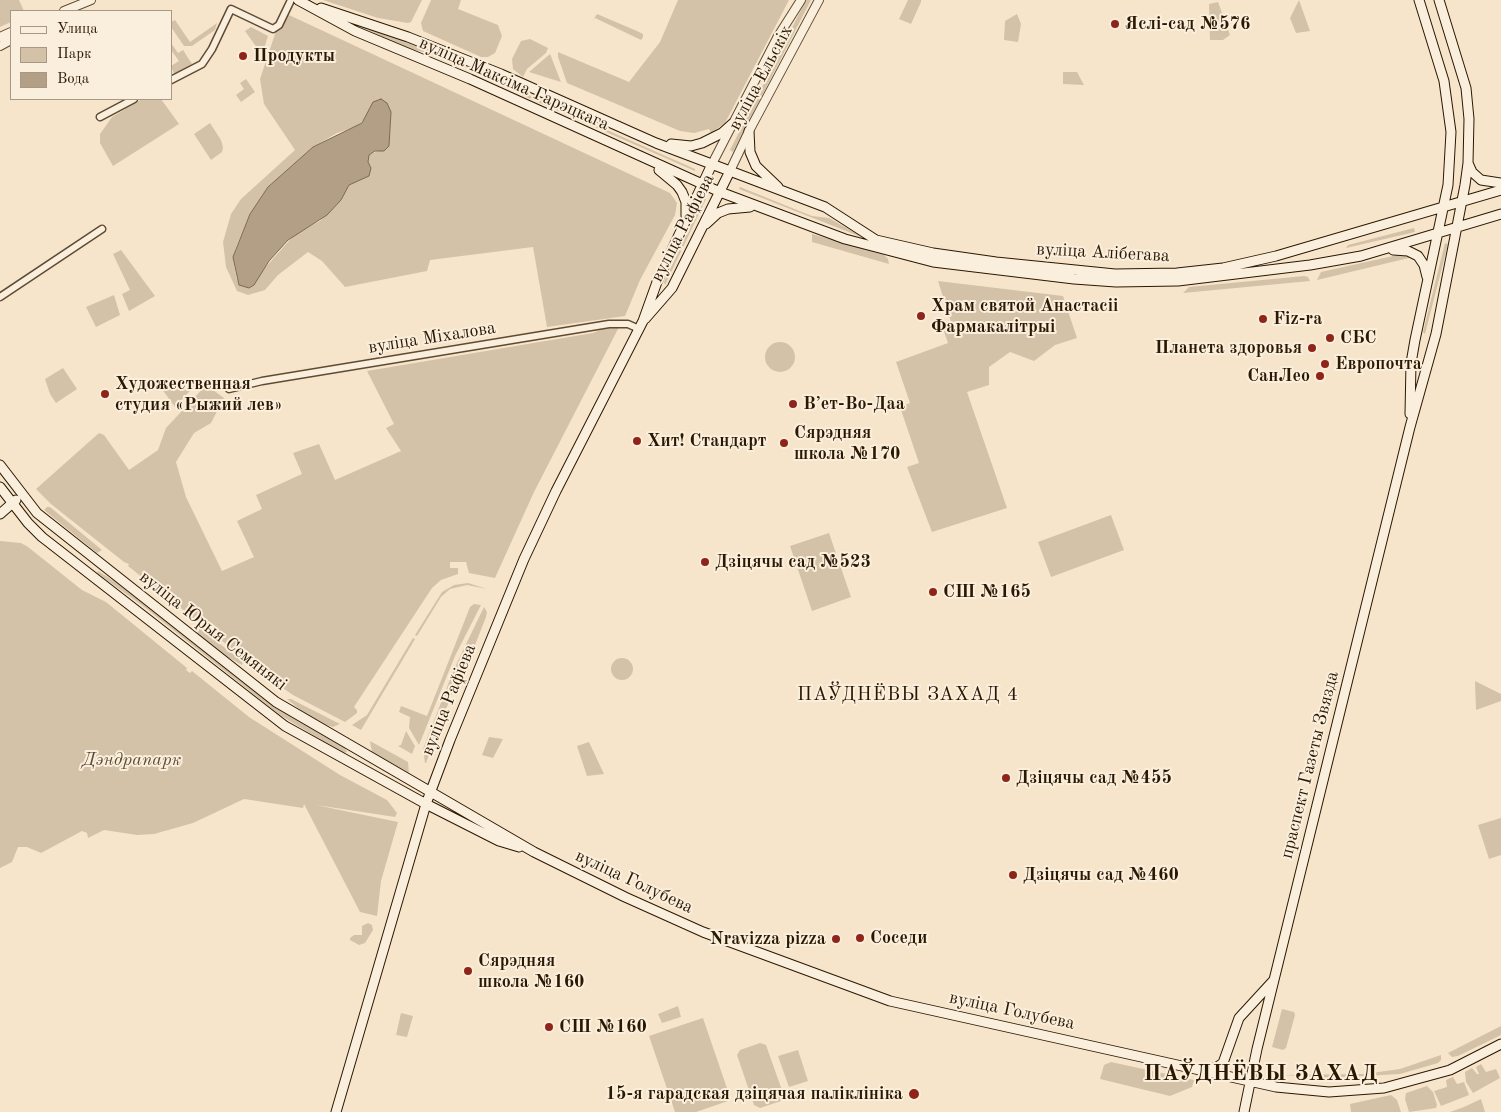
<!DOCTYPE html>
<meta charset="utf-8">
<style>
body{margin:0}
#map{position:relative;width:1501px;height:1112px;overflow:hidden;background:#f7e5cb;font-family:"Old Standard TT",serif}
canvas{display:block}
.legend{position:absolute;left:10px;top:10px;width:162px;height:90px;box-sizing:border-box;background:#faeedd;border:1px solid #a79885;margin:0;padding:6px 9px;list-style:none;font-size:15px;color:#2b1800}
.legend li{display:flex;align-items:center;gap:10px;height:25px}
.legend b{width:25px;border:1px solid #a79885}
</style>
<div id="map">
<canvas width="1501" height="1112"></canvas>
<ul class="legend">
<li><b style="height:6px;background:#faeedd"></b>Улица</li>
<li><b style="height:14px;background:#d4c2a8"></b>Парк</li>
<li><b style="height:14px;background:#b29f86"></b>Вода</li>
</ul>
</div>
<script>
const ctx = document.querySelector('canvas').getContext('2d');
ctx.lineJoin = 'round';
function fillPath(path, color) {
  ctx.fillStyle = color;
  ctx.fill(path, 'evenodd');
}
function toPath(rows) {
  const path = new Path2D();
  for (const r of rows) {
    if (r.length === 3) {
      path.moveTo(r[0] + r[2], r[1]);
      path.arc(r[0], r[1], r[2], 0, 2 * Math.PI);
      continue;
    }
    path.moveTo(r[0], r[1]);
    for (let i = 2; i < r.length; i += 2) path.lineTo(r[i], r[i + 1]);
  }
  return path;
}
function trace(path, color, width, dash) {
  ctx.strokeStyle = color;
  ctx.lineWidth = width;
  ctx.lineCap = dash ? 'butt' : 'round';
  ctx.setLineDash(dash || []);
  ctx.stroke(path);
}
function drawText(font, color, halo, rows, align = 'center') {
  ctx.font = font + ' "Old Standard TT",serif';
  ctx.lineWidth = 4;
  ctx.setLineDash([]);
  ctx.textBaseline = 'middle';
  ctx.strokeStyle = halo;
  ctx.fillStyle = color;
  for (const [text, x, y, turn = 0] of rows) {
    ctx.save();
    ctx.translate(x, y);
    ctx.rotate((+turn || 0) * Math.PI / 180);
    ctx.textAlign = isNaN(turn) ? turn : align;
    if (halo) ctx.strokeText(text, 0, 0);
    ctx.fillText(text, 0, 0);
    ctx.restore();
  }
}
fillPath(toPath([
 [0,0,19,0,24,11,11,11,11,22,0,27],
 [323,0,422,0,411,22,408,23,378,18],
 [431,0,461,0,458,9,498,25,502,36,495,53,488,57,481,57,423,31,421,23],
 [678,0,789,0,725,123,711,133,709,129,694,133,680,131,567,83,558,57,558,52,629,82,660,42],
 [806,0,811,0,733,152,730,150],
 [908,0,921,0,921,2,911,24,899,19],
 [1299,0,1310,31,1296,33,1290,18],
 [1218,2,1230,35,1223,40,1210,40,1209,4],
 [597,14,637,31,643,34,643,37,641,40,595,18,592,22],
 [1017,14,1021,24,1018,42,1004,40,1005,21],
 [289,15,670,193,677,203,675,215,640,280,625,316,547,327,533,247,430,260,427,271,345,287,322,261,308,252,278,275,265,290,248,295,237,291,226,267,223,242,231,214,241,199,295,150,264,104,260,79,276,31],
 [387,103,391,117,389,146,369,155,368,162,371,168,365,177,349,185,341,200,320,221,295,234,263,270,237,280,234,264,235,250,250,214,268,187,313,147,337,133,358,126,368,115],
 [175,20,190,42,217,23,215,30,192,46,184,46,171,27,171,22],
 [355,24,417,43,479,72,439,56,407,48],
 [251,27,268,36,262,55,245,31],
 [530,39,548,48,546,53,527,69,523,77,513,69,512,59,521,41],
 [171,43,178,53,183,50,192,64,174,74,171,66,179,61,171,50],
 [550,54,561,82,529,72],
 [1063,72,1077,72,1084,85,1063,84],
 [246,79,255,92,241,102,236,95,244,89,240,83],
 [523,93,695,169,695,171,522,95],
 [142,99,161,99,179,124,113,166,100,143,100,134,112,117],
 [210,123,221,140,223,147,222,152,211,160,194,134],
 [740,187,812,216,829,218,864,238,739,189],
 [704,198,706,199,665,285,664,282],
 [1414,228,1415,232,1346,248,1348,245],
 [812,234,884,255,888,259,889,264,812,242],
 [1445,243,1448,244,1425,334,1423,332],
 [121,250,155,296,129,311,122,294,130,290,113,254],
 [1402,254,1413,257,1317,280,1321,272],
 [1304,276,1308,277,1310,281,1183,293,1189,287],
 [938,281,1063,296,1077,338,1055,345,1034,361,1010,352,989,367,989,385,967,392,1007,508,932,532,907,467,919,463,900,407,910,403,896,362,948,343,942,326,951,322],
 [114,295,120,315,96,327,86,307],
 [607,327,619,327,534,492,495,578,469,573,466,562,450,562,450,568,458,568,458,574,441,580,432,588,354,707,357,710,357,713,345,722,293,695,271,680,128,566,129,564,124,562,51,504,36,489,99,433,104,435,129,470,158,450,166,428,206,385,224,398,211,423,194,433,176,462,186,497,222,571,254,557,237,521,262,509,256,495,302,474,293,453,319,444,335,480,401,451,386,428,394,424,367,371,593,333],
 [780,357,15],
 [63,368,77,389,56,403,50,394,45,379],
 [198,382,175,407,159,385],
 [47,507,50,507,102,550,97,553,44,510],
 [1111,515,1124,550,1051,577,1038,542],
 [829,533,851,597,812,611,790,546],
 [0,541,21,543,28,547,82,590,106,602,187,668,186,670,190,673,192,671,249,717,340,775,387,800,397,813,395,817,316,805,398,822,381,881,377,916,360,912,304,804,303,808,244,799,193,823,154,834,137,835,104,830,88,838,87,833,82,831,41,853,27,847,18,847,12,862,0,868],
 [98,571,117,583,270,704,345,748,347,752,344,753,326,743,280,715,143,606,97,573],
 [468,583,487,589,467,585,450,589,441,597,417,636,415,635,442,592,454,585],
 [474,604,481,605,455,656,419,745,409,728,410,717,399,712,401,706,427,716,470,607],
 [484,607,487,612,486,617,470,658,457,680,426,763,425,763,423,749,454,669],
 [196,625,243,662,242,665,224,655,198,634],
 [413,638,415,639,361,730,352,725,367,715],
 [622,669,11],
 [1475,681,1501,694,1501,701,1476,710],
 [287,699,291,699,340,724,333,727,326,725,303,712],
 [406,731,415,746,412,754,398,746,401,745],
 [489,737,503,739,493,758,482,755],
 [370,741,408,762,409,773,372,752],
 [589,742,604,774,587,776,577,746],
 [1501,818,1501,855,1489,859,1478,825],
 [368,923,372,925,373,930,365,943,359,945,350,940,350,938,354,935,362,935,362,926],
 [678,1006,681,1017,662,1023,658,1014],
 [1282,1009,1294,1012,1295,1015,1286,1048,1283,1050,1272,1047],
 [401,1013,413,1016,407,1037,396,1035],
 [703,1018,731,1100,696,1112,675,1112,649,1036],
 [1501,1026,1501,1035,1458,1056,1452,1057,1448,1053],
 [760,1043,766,1045,784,1096,781,1101,760,1108,754,1105,737,1055,740,1050],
 [798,1050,808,1081,789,1087,778,1056],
 [1441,1055,1441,1060,1438,1063,1400,1074,1329,1078,1283,1075,1364,1074,1400,1069],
 [1111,1062,1194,1080,1192,1087,1170,1096,1100,1079,1104,1065],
 [1481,1064,1486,1072,1496,1069,1500,1078,1473,1093,1466,1082,1465,1072,1472,1068,1477,1074,1479,1074,1476,1067],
 [1453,1077,1457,1084,1464,1082,1469,1095,1441,1106,1434,1091,1447,1087,1446,1080],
 [1427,1086,1433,1092,1437,1105,1436,1108,1409,1112,1405,1099,1406,1093],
 [1391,1095,1397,1100,1401,1112,1351,1112,1350,1104],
 [1481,1099,1485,1112,1450,1112,1464,1107]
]), '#d4c2a8');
const water = toPath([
 [381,99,387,103,391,112,389,146,384,151,375,151,369,155,368,162,371,168,369,176,349,185,341,200,327,215,288,240,269,261,254,285,249,288,239,285,233,257,250,214,268,187,313,147,362,123,373,102,381,99]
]);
fillPath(water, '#b29f86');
trace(water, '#7c6950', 1);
const minor = toPath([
 [171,80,202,64,212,49,231,9,273,29,279,25,291,0],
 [100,117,134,99],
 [0,297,102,229],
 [229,389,262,381,609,324,628,324,639,329]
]);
const tertiary = toPath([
 [64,11,91,0],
 [0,37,11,32],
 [0,46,11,40],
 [712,164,777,38,801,0],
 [730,171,749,131,819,0]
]);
const secondary = toPath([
 [298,0,355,31,470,79,720,192,845,239,933,262,1074,279,1116,282,1178,281,1310,265,1361,256,1501,214],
 [321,8,408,37,501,74,656,143,825,207,876,240,933,253,996,262,1115,274,1177,273,1223,268,1276,256,1501,190],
 [749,131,750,152,756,166,778,187],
 [671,144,691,146,702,143,722,133,732,124],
 [1468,163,1472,172,1481,180,1501,183],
 [659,170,677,185,682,192,686,202,686,216],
 [706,224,718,213,728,209,750,207],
 [1393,250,1408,251,1418,256,1424,265,1427,277],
 [645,319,672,288,730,171],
 [1410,414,1411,363,1415,340,1448,185,1451,132,1444,81,1419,0],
 [0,465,37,513,276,702,534,852,625,897,703,932,890,1001,1276,1087,1329,1092,1384,1088,1450,1070,1501,1044],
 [0,487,28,523,42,537,285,726,426,804,499,841,519,847],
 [0,514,16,500],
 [1207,1070,1217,1067,1223,1063,1239,1018,1273,981],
 [336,1112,426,804,450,740,524,559,556,491,643,321,657,282,712,164],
 [1244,1112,1257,1049,1410,427,1436,334,1465,185,1468,163,1469,119,1466,88,1439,0]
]);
trace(minor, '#5e4b33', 9);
trace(tertiary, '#5e4b33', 10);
trace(secondary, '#2b1800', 11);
trace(minor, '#faeedd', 6);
trace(tertiary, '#faeedd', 8);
trace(secondary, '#faeedd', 9);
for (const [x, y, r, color] of [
 [1115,24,5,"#8f2418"],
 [243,56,5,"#8f2418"],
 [921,316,5,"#8f2418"],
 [1263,319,5,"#8f2418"],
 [1330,338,5,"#8f2418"],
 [1312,348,5,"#8f2418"],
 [1325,364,5,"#8f2418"],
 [1320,376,5,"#8f2418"],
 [105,394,5,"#8f2418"],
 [793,404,5,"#8f2418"],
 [637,441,5,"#8f2418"],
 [784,443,5,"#8f2418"],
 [705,562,5,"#8f2418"],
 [933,592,5,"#8f2418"],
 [1006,778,5,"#8f2418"],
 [1013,875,5,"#8f2418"],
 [860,938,5,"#8f2418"],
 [836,939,5,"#8f2418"],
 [468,971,5,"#8f2418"],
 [549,1027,5,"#8f2418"],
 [914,1094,6,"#8f2418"]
]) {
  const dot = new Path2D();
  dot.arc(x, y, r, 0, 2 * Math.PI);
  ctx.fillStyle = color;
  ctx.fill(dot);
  trace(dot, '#faeedd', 2);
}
drawText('bold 18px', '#2b1800', '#faeedd', [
 ["Яслі-сад №576",1125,24],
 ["Продукты",253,56],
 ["Храм святой Анастасіі",931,306],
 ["Фармакалітрыі",931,327],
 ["Fiz-ra",1273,319],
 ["СБС",1340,338],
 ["Планета здоровья",1302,348,"right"],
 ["Европочта",1335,364],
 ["СанЛео",1310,376,"right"],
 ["Художественная",115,384],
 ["студия «Рыжий лев»",115,405],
 ["Вʼет-Во-Даа",803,404],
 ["Сярэдняя",794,433],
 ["школа №170",794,454],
 ["Хит! Стандарт",647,441],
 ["Дзіцячы сад №523",715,562],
 ["СШ №165",943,592],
 ["Дзіцячы сад №455",1016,778],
 ["Дзіцячы сад №460",1023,875],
 ["Соседи",870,938],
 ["Nravizza pizza",826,939,"right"],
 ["Сярэдняя",478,961],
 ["школа №160",478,982],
 ["СШ №160",559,1027],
 ["15-я гарадская дзіцячая паліклініка",903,1094,"right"]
], 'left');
drawText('18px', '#2b1800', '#faeedd', [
 ["вуліца Ельскіх",761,78,-62],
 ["вуліца Максіма Гарэцкага",514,84,24],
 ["вуліца Рафіева",683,228,-63],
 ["вуліца Алібегава",1103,253,3],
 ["вуліца Міхалова",432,338,-9],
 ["вуліца Юрыя Семянякі",213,631,38],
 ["вуліца Рафіева",449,700,-68],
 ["праспект Газеты Звязда",1310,765,-76],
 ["вуліца Голубева",634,882,25],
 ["вуліца Голубева",1012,1011,12]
]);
drawText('italic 18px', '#5e4b32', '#faeedd', [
 ["Дэндрапарк",132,760]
]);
ctx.letterSpacing = '1px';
drawText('19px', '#2b1800', '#faeedd', [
 ["ПАЎДНЁВЫ ЗАХАД 4",908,695]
]);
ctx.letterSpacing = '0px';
ctx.letterSpacing = '1px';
drawText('bold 22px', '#2b1800', '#faeedd', [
 ["ПАЎДНЁВЫ ЗАХАД",1261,1074]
]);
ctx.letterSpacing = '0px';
</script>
